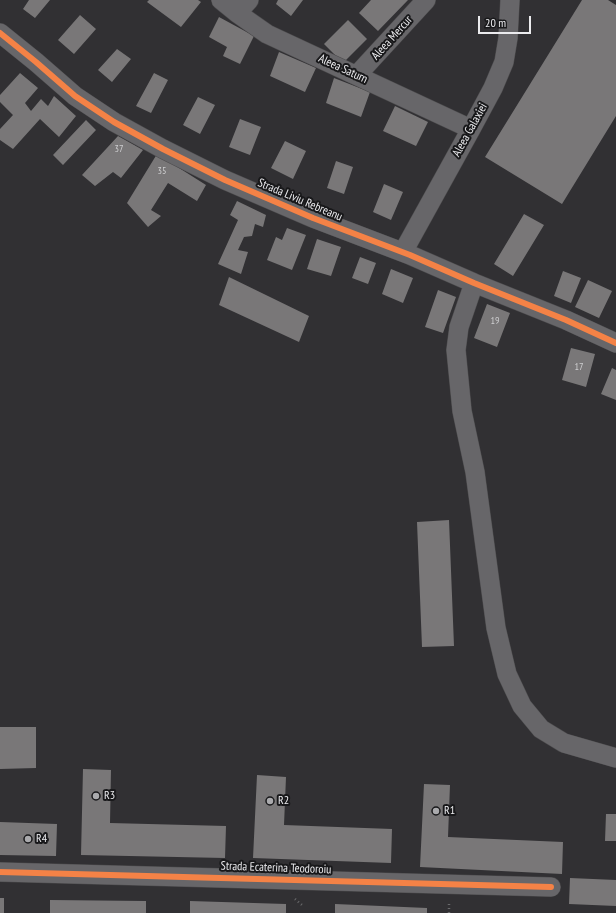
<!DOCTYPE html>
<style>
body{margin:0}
#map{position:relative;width:616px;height:913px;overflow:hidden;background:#313033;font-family:"PT Sans Narrow",sans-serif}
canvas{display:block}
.scale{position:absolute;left:478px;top:16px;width:53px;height:18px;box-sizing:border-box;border:2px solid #ebebee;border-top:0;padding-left:5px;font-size:12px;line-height:14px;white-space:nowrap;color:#ebebee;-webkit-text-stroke:3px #18181a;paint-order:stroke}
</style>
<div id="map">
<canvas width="616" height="913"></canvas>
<div class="scale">20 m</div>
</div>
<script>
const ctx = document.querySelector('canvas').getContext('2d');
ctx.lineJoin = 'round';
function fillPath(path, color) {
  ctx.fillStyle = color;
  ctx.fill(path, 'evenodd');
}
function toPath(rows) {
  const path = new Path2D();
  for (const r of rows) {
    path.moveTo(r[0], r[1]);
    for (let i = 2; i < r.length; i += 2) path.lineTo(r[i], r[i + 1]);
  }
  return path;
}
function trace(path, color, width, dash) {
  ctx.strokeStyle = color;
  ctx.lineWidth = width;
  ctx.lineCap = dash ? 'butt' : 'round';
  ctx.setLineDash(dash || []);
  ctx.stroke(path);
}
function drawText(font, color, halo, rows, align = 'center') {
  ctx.font = font + ' "PT Sans Narrow",sans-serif';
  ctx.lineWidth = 4;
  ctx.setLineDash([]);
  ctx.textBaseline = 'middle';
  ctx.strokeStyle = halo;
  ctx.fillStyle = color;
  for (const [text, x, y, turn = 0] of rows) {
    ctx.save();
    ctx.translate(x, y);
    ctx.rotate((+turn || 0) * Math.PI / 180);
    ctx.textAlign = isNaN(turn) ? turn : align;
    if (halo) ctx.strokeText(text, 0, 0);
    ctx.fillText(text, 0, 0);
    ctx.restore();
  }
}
fillPath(toPath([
 [29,0,50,0,35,18,23,9],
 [149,0,198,0,201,2,181,27,147,2],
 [278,0,303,0,291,16,276,4],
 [371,0,408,0,378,31,359,13],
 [582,0,608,0,616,5,616,116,562,204,485,157],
 [80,15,96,29,74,54,58,40],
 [219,17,254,36,240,64,223,56,227,47,209,37],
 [348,20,367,39,343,63,324,44],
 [117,49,131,59,112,82,98,70],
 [279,52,316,68,305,92,270,76],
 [20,73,38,88,25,103,31,111,41,99,48,106,54,96,76,116,59,137,40,119,13,149,0,140,0,129,13,115,0,102,0,95],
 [154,73,168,80,151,113,136,106],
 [334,78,370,92,361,117,326,103],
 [198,97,215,105,200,134,183,125],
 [395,106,428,122,416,146,383,131],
 [240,119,261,127,250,155,229,147],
 [86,120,96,130,63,165,53,155],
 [118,136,143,150,121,178,113,172,95,186,82,175],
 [285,141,306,151,293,179,271,168],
 [157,154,206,185,197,201,168,183,151,210,161,216,148,227,127,203],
 [336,161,353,167,344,194,327,188],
 [384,184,403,192,391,220,373,212],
 [237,201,266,215,263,227,255,224,252,236,244,237,238,250,248,252,241,274,218,264,238,220,230,215],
 [524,214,544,225,513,276,494,264],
 [287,228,306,235,292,270,267,260,276,237,282,240],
 [317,239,341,247,331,276,307,269],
 [360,257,376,263,368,284,352,278],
 [391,269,413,278,403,303,382,294],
 [563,271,581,278,571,303,554,296],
 [229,277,309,316,299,342,219,305],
 [588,280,612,291,599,318,575,307],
 [438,290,456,297,443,333,425,327],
 [487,304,510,313,497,347,474,338],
 [571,348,595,354,586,387,562,380],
 [612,368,616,370,616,400,601,394],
 [449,520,454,646,422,647,417,522],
 [0,727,36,727,36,768,0,769],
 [83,769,111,770,110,823,226,826,225,858,81,855],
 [257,775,286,777,284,825,392,829,391,863,253,858],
 [424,784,450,785,448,837,563,842,562,874,420,867],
 [606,814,616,814,616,841,605,841],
 [0,822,57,824,56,856,0,855],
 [570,878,616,880,616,906,569,904],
 [0,898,4,898,4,913,0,913],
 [50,900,146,901,146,913,50,913],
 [190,901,286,904,286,913,190,913],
 [335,904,427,908,427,913,335,913]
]), '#797778');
const street = toPath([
 [221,0,237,13,267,34,471,129],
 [237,13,249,0],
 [0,33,36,62,75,96,114,122,163,149,225,180,313,218,410,255,474,283,566,320,616,343],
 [357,75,426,0],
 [403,252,471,129,493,88,504,62,508,38,510,0],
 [474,283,459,327,456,350,462,411,475,472,496,628,507,674,522,706,541,729,564,743,616,758],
 [0,872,551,887]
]);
trace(street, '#4c4b4d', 20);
trace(toPath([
 [295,899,302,905],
 [449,913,449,903]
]), '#6a6a6c', 2.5, [1, 3]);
trace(street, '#676669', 19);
trace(toPath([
 [0,33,36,62,75,96,114,122,163,149,225,180,313,218,410,255,474,283,566,320,616,343],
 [0,872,551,887]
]), '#f48246', 6);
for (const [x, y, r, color] of [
 [96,796,4,"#aaaaad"],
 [270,801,4,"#aaaaad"],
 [436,811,4,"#aaaaad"],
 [28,839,4,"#aaaaad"]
]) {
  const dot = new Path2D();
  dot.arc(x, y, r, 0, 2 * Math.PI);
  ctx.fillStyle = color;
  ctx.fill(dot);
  trace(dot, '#18181a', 1.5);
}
drawText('10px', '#ceced0', null, [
 ["37",119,149],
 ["35",162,171],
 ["19",495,321],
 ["17",579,367]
]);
drawText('12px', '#ebebee', '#18181a', [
 ["Aleea Mercur",392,38,-48],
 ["Aleea Saturn",343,69,25],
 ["Aleea Galaxiei",470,130,-61],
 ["Strada Liviu Rebreanu",300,200,23],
 ["Strada Ecaterina Teodoroiu",276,868,2]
]);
drawText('12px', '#ebebee', '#18181a', [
 ["R3",104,796],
 ["R2",278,801],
 ["R1",444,811],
 ["R4",36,839]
], 'left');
</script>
